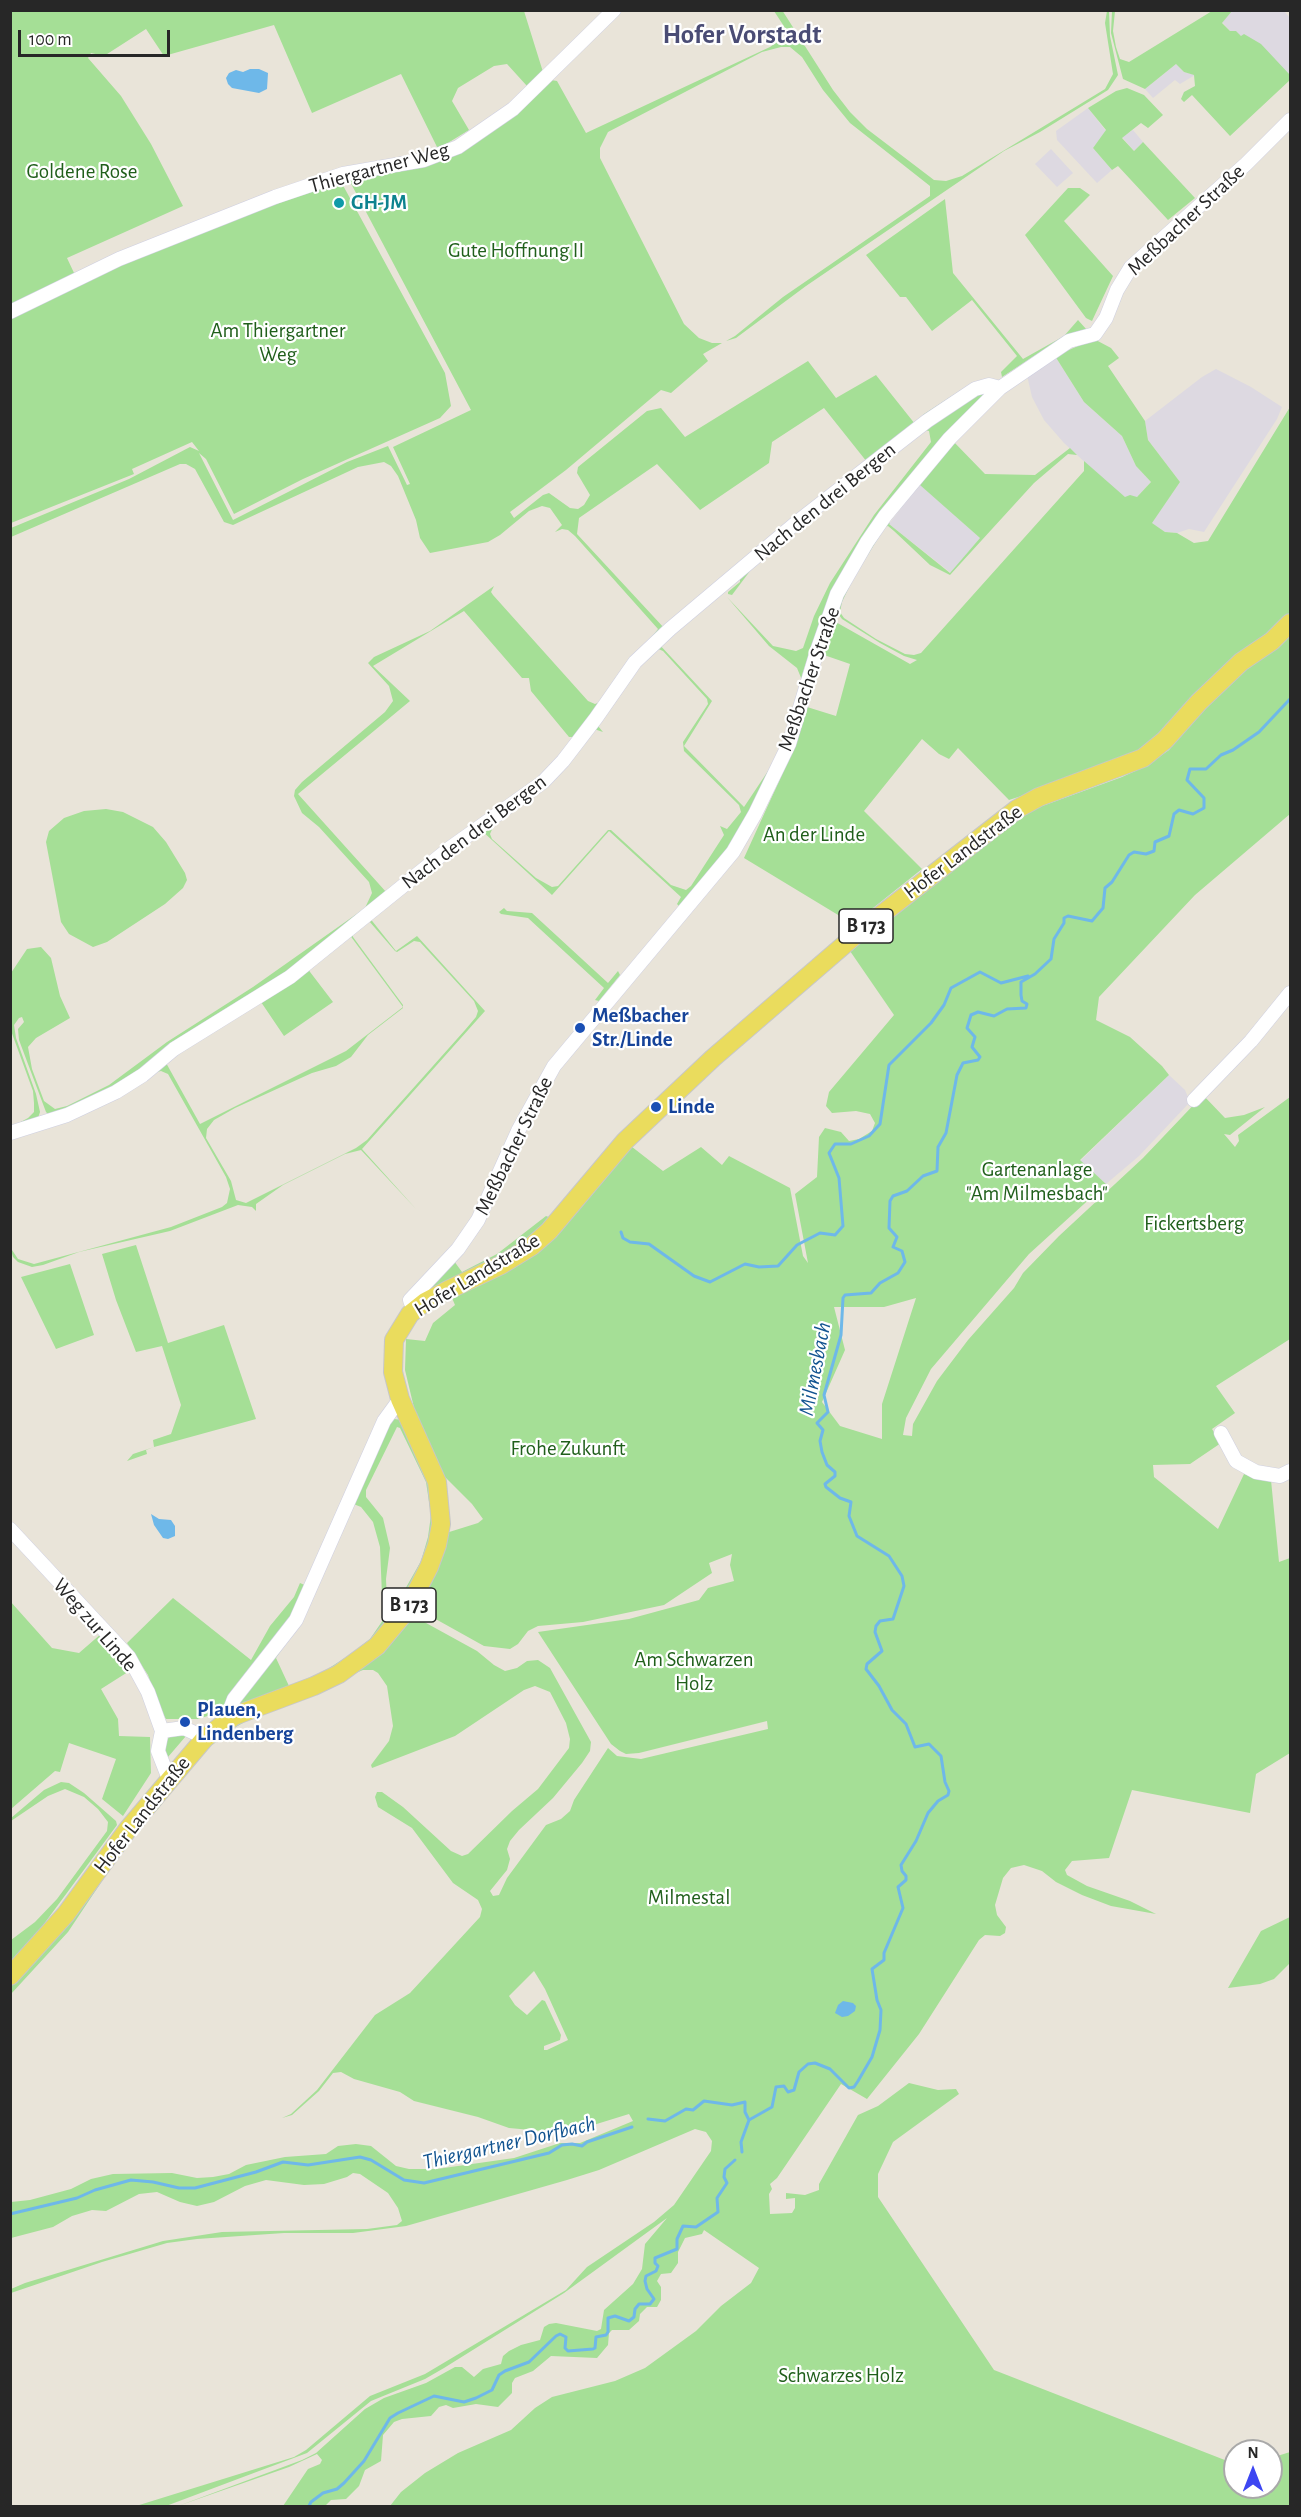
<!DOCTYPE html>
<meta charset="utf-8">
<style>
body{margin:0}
#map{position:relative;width:1301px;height:2517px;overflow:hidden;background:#e9e4d9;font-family:"Alegreya Sans",sans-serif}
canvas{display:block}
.frame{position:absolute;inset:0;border:12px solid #272727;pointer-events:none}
.north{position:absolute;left:1223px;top:2439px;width:60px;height:60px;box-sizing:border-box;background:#fff;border:2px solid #a9a9a9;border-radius:50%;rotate:0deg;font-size:16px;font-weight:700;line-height:24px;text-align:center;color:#272727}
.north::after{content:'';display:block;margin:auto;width:21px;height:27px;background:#3d46f2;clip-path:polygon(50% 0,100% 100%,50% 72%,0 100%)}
.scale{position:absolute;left:18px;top:30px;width:152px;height:27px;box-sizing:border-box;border:3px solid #272727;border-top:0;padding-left:8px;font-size:18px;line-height:21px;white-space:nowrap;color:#272727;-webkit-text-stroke:4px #fff;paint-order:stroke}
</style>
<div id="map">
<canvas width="1301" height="2517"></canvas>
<div class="frame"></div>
<div class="north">N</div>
<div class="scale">100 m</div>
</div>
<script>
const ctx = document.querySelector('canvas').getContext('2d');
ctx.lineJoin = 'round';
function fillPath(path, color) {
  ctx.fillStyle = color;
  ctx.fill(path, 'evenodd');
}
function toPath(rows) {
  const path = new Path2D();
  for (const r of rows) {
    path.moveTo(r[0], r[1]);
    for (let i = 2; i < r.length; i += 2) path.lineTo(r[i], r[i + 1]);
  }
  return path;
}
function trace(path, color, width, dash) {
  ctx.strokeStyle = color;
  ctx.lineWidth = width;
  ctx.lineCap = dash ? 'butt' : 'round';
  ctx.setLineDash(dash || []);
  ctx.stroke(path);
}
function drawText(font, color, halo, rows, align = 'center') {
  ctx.font = font + ' "Alegreya Sans",sans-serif';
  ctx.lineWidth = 4.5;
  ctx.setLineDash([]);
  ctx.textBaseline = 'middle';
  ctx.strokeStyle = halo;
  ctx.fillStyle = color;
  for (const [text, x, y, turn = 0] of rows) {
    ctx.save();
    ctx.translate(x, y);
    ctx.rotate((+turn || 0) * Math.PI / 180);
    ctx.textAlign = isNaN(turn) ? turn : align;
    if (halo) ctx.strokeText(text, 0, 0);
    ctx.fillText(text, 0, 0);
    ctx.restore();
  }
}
fillPath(toPath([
 [1232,11,1284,11,1290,18,1290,75,1241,36,1230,31,1222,22],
 [1176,64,1184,72,1195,75,1180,84,1175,80,1153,98,1145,89],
 [1088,108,1106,131,1093,148,1112,170,1097,183,1057,140,1056,131],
 [1133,130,1143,142,1134,151,1122,137],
 [1051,149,1073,173,1057,187,1035,164],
 [1055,356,1084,402,1122,436,1136,466,1151,482,1137,497,1125,497,1115,490,1064,443,1044,420,1032,397,1026,371],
 [1216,369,1251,387,1282,407,1277,419,1204,532,1189,529,1177,533,1165,532,1151,523,1180,482,1148,440,1145,421,1202,377],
 [920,484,980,538,951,573,889,524],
 [1169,1075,1185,1090,1190,1102,1139,1156,1106,1184,1080,1161]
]), '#ddd9e1');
fillPath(toPath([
 [782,10,833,90,850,112,867,129,934,180,946,181,962,176,1105,89,1113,74,1105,23,1107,11,1109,11,1110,36,1118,75,1108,90,1040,132,1004,151,806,286,736,338,726,341,735,336,783,297,930,196,930,186,850,123,823,90,802,57,790,47,781,47,762,52,608,132,600,148,600,158,684,324,699,338,712,343,722,343,703,354,708,361,671,393,661,390,566,470,510,512,514,518,543,495,549,493,570,508,578,509,584,505,590,495,577,473,578,467,647,411,661,408,685,437,808,361,836,398,876,375,915,424,924,414,964,388,965,390,867,462,824,408,772,442,769,463,700,510,657,464,579,518,577,534,665,629,575,737,569,737,531,691,529,678,522,678,464,611,373,666,410,701,298,794,387,893,268,989,251,993,169,1044,140,1074,50,1116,46,1112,19,1040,18,1029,24,1022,22,1017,19,1018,14,1025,16,1038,36,1094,40,1112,38,1118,15,1125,28,1118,34,1112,34,1103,33,1091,10,1028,11,973,27,949,41,947,51,958,60,996,70,1018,36,1038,28,1047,32,1069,44,1101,55,1109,67,1106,109,1085,167,1042,253,987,365,908,372,893,369,882,319,827,302,813,294,796,295,790,302,782,385,712,393,701,389,686,368,663,374,657,430,631,494,586,491,592,493,595,588,701,595,704,600,702,658,629,575,536,568,530,562,529,555,532,562,525,550,508,542,506,529,511,500,535,488,542,430,553,420,538,416,520,398,476,391,466,384,462,358,467,233,525,224,522,195,469,186,464,180,464,11,537,11,528,129,479,190,447,199,451,192,442,132,469,134,474,11,523,11,317,107,270,339,178,445,373,451,406,440,418,303,479,234,514,206,459,199,453,233,520,347,462,388,446,407,485,410,484,393,447,471,410,347,176,423,164,551,80,557,81,586,133,770,47,789,34,774,11],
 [11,11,524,11,543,72,527,86,507,64,494,66,458,88,452,101,469,130,438,149,401,74,312,113,274,25,164,56,146,29,104,56,91,53,88,58,121,96,151,144,183,206,67,258,75,275,11,307],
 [1112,11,1115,11,1113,31,1116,47,1120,59,1129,62,1212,11,1232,11,1222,23,1230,31,1236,31,1241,36,1244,34,1261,44,1290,75,1290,80,1230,136,1192,95,1184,102,1181,99,1184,92,1195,86,1194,75,1184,72,1176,64,1145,89,1123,79,1111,33],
 [1127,88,1144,95,1163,115,1148,128,1141,123,1122,138,1134,151,1143,142,1195,198,1168,220,1118,166,1112,170,1093,148,1106,130,1088,108,1116,91],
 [1068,188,1080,188,1090,195,1064,221,1113,276,1092,321,1086,318,1025,235],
 [945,199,953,273,1023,359,1064,336,1078,320,1087,330,1037,354,1002,377,1001,372,1017,356,972,300,932,331,906,297,900,297,866,255],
 [1094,339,1111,348,1119,358,1108,366,1145,421,1148,440,1180,482,1152,523,1165,532,1177,533,1194,543,1208,541,1290,407,1290,615,1142,749,1110,767,1009,800,958,748,949,759,939,754,922,739,864,811,922,869,853,924,744,858,795,746,807,707,836,716,850,664,824,655,834,621,910,664,917,660,904,656,880,643,842,619,836,611,848,584,887,523,890,523,889,524,950,573,980,538,920,485,912,494,912,491,952,440,985,474,1035,475,1070,448,1077,455,1068,454,1034,483,950,575,930,565,894,531,888,526,885,527,853,579,842,602,840,612,844,618,876,639,905,654,914,655,921,653,1084,471,1084,461,1125,497,1130,495,1137,497,1151,482,1136,466,1122,436,1084,402,1055,356],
 [980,391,986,393,885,512,806,663,802,675,804,685,797,668,769,646,727,597,773,646,796,651,803,648,814,616,830,583,874,515,931,442,929,431,924,430,801,527,787,541,753,567,732,595,728,594,728,592,740,582,740,577,901,444],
 [701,606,678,626,679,629,658,643,712,701,684,746,744,807,768,771,768,774,737,838,722,863,707,872,703,883,680,907,677,904,681,897,609,831,552,895,481,830,546,784,575,752,601,715,598,726,603,732,594,729,554,779,538,793,501,819,494,825,490,834,492,839,536,878,552,887,558,886,608,830,611,830,671,885,686,890,691,886,724,835,720,826,727,829,741,812,739,805,684,751,683,742,708,704,707,699,663,651,656,648,648,654,605,709,643,657,656,644],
 [1290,631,1290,814,1195,895,1099,997,1096,1020,1130,1037,1162,1066,1169,1075,1080,1160,1106,1184,1029,1254,931,1369,906,1418,903,1435,912,1436,913,1424,937,1381,968,1340,1014,1288,1023,1273,1059,1236,1143,1158,1203,1095,1225,1118,1244,1115,1265,1107,1230,1135,1224,1134,1235,1147,1239,1141,1238,1135,1290,1097,1290,1339,1216,1386,1235,1413,1212,1429,1221,1443,1190,1464,1153,1465,1154,1477,1218,1529,1244,1474,1258,1479,1271,1480,1279,1562,1290,1558,1290,1753,1256,1774,1250,1813,1132,1790,1109,1858,1072,1861,1065,1870,1067,1875,1087,1886,1130,1901,1156,1914,1111,1906,1082,1895,1056,1882,1042,1871,1024,1865,1011,1868,1003,1878,995,1905,997,1915,1006,1927,1005,1933,1000,1936,985,1935,979,1940,919,2034,867,2099,841,2084,777,2178,770,2184,772,2189,769,2194,770,2214,792,2213,795,2208,795,2198,786,2199,786,2193,805,2195,819,2190,819,2184,858,2115,878,2106,909,2083,938,2090,956,2089,959,2094,893,2142,878,2174,878,2197,994,2370,1235,2464,1235,2487,1271,2487,1271,2458,1290,2452,1290,2506,390,2506,401,2492,425,2473,458,2453,511,2430,535,2408,552,2397,615,2381,645,2368,696,2331,721,2306,751,2283,759,2268,704,2230,702,2234,685,2238,678,2252,678,2263,671,2273,661,2274,657,2281,661,2287,661,2300,657,2307,647,2307,640,2314,639,2321,629,2330,612,2330,609,2333,608,2345,597,2358,551,2356,533,2371,515,2378,512,2383,512,2393,498,2407,476,2404,453,2408,446,2405,439,2407,431,2416,402,2419,394,2422,383,2435,381,2461,365,2470,359,2486,346,2499,331,2500,325,2506,283,2506,308,2469,320,2464,322,2460,317,2454,289,2467,178,2506,302,2460,316,2453,365,2409,384,2398,426,2383,455,2367,462,2367,474,2377,483,2369,501,2364,503,2356,509,2351,521,2345,540,2340,544,2327,549,2324,556,2323,597,2331,601,2329,604,2310,633,2284,642,2269,645,2244,667,2218,564,2293,444,2368,425,2379,371,2401,307,2453,166,2506,136,2506,294,2457,306,2450,370,2396,425,2374,566,2290,587,2267,654,2222,674,2205,711,2151,712,2141,706,2132,695,2129,599,2170,567,2180,406,2226,353,2233,284,2233,197,2239,167,2243,102,2262,11,2293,11,2289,25,2283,163,2241,222,2232,367,2229,397,2225,402,2221,398,2208,388,2193,360,2174,353,2173,347,2177,324,2184,304,2185,266,2180,245,2186,214,2202,197,2206,180,2202,157,2192,139,2194,106,2211,92,2210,72,2216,53,2227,11,2238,11,2202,30,2200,71,2189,91,2179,113,2174,172,2173,197,2178,213,2177,229,2174,246,2165,285,2157,326,2154,338,2146,356,2144,371,2146,396,2166,409,2169,437,2169,514,2158,560,2143,580,2143,633,2121,629,2114,574,2131,542,2131,509,2128,478,2117,414,2101,400,2092,354,2079,341,2072,333,2073,319,2091,292,2115,282,2118,291,2114,317,2090,375,2015,410,1993,480,1917,482,1909,478,1900,453,1883,412,1828,378,1807,375,1797,377,1792,382,1792,403,1807,451,1851,462,1856,468,1854,512,1811,538,1789,569,1748,570,1739,566,1723,550,1692,535,1686,524,1690,455,1736,372,1768,371,1765,389,1741,393,1726,387,1686,378,1673,373,1670,363,1670,348,1676,328,1688,257,1715,234,1728,200,1754,182,1775,158,1809,145,1821,122,1851,68,1932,11,1994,11,1983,74,1911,131,1832,208,1741,238,1720,303,1696,350,1672,371,1656,408,1619,417,1618,477,1651,494,1665,505,1671,517,1668,527,1661,538,1660,550,1668,591,1742,590,1751,582,1763,553,1798,519,1830,510,1841,507,1849,510,1859,507,1870,490,1891,493,1896,499,1895,507,1878,546,1825,561,1819,570,1811,574,1800,608,1748,617,1756,641,1759,768,1729,767,1721,639,1753,626,1754,620,1751,611,1744,538,1632,629,1619,699,1600,708,1588,734,1581,730,1565,732,1554,709,1563,712,1573,664,1605,583,1622,538,1626,528,1631,518,1644,510,1649,484,1646,423,1612,418,1599,446,1533,478,1523,483,1519,472,1504,441,1473,416,1416,405,1370,406,1339,425,1341,433,1323,455,1305,452,1298,526,1255,560,1230,608,1175,627,1143,663,1171,701,1147,722,1165,729,1156,790,1188,803,1256,808,1263,795,1194,817,1177,819,1137,825,1128,841,1132,849,1141,859,1139,872,1131,875,1123,870,1114,856,1111,832,1113,826,1106,829,1092,894,1015,850,951,851,946,1000,826,1034,809,1122,777,1146,766,1169,750,1203,706,1244,668],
 [916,1298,882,1404,882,1439,840,1426,822,1402,845,1350,834,1307,884,1307],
 [534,1971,545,1989,568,2040,547,2050,544,2050,544,2046,560,2040,561,2035,545,2001,542,2000,527,2015,515,2005,509,1996],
 [106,809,123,812,153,827,166,842,185,873,187,880,183,888,165,904,107,942,93,947,69,934,61,922,46,842,49,831,64,818,84,811],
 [504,908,507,911,532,913,608,983,618,971,620,975,599,1001,595,1000,604,988,528,918,501,914,499,912],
 [369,917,396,951,417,936,485,1011,362,1149,416,1209,361,1150,345,1154,283,1185,256,1204,256,1211,252,1207,238,1205,170,1231,79,1252,43,1265,32,1267,18,1262,13,1257,10,1247,18,1259,34,1264,171,1227,222,1207,227,1203,230,1189,226,1177,168,1074,161,1071,153,1073,113,1099,89,1112,68,1121,21,1131,165,1061,200,1124,346,1051,403,1007,349,934,352,932,353,937,403,1005,403,1008,368,1035,351,1057,336,1066,312,1073,235,1108,214,1120,207,1129,206,1138,231,1181,236,1200,246,1203,356,1148,367,1140,465,1030,476,1017,478,1011,474,1001,420,942,414,941,397,952,395,951,369,921],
 [307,968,333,1002,284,1036,261,1002],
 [546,1216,554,1219,522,1246,445,1285,419,1294,454,1261,462,1272,497,1254],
 [136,1245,168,1343,224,1325,256,1419,154,1447,146,1450,147,1454,127,1461,133,1454,154,1447,153,1440,171,1434,181,1405,162,1346,136,1352,116,1300,102,1254],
 [70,1264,94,1335,56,1349,21,1277],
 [394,1419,402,1420,427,1471,435,1504,429,1548,401,1607,375,1639,323,1676,238,1705,278,1648,282,1649,276,1658,289,1686,323,1672,351,1654,370,1639,383,1620,380,1547,373,1522,361,1507,351,1503,389,1420],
 [397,1427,400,1428,426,1482,431,1515,428,1537,421,1561,395,1607,390,1607,387,1602,386,1579,390,1548,383,1518,366,1497,366,1490],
 [300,1583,309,1587,305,1598,223,1711,198,1719,166,1719,160,1710,148,1675,127,1643,173,1598,251,1660,270,1626,294,1597],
 [10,1601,52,1648,79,1653,102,1633,131,1670,101,1689,118,1719,119,1736,150,1737,151,1773,123,1816,102,1799,116,1759,69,1743,60,1772,55,1771,11,1809],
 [182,1734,186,1736,168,1757,163,1746,166,1740,171,1736],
 [61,1782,69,1783,84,1793,116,1821,117,1825,41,1928,11,1961,11,1940,35,1922,57,1899,107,1831,108,1822,98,1809,84,1797,65,1789,48,1796,11,1821,11,1818,44,1790],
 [1290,1917,1290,1963,1274,1979,1260,1984,1228,1988,1261,1931]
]), '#a5df96');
fillPath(toPath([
 [250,69,259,69,268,73,267,89,259,93,232,88,228,84,226,78,229,73,236,70,243,72],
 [151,1514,159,1519,171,1520,175,1526,175,1536,168,1539,163,1538,154,1525],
 [843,2001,853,2003,856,2006,855,2011,848,2016,842,2017,835,2013,838,2005]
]), '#6eb8e9');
trace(toPath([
 [621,1232,623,1238,630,1242,649,1244,694,1276,710,1282,745,1264,759,1267,778,1266,797,1245,820,1233,835,1235,843,1226,839,1178,829,1153,835,1144,851,1144,869,1136,880,1124,889,1065,931,1023,944,1005,951,988,980,972,1001,983,1028,976],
 [648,2119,665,2121,686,2109,693,2110,704,2101,732,2105,745,2102,745,2112,749,2120],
 [742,2152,741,2142,749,2120,772,2107,776,2087,784,2086,788,2092,794,2090,799,2072,808,2064,815,2063,830,2069,849,2088,854,2087,858,2081,872,2057,880,2030,881,2010,877,2000,872,1969,884,1960,884,1953,903,1908,898,1887,906,1880,906,1876,902,1871,901,1865,916,1841,928,1813,938,1801,948,1795,949,1791,945,1782,941,1756,929,1744,915,1747,906,1724,892,1710,879,1686,866,1669,867,1664,882,1651,875,1632,876,1626,880,1621,893,1619,904,1586,902,1576,889,1556,857,1536,849,1516,851,1502,840,1498,826,1487,825,1484,835,1476,835,1472,827,1465,822,1452,820,1441,823,1430,817,1423,828,1412,824,1395,841,1335,843,1298,845,1295,871,1293,880,1283,898,1273,905,1262,902,1251,893,1247,897,1237,889,1228,890,1201,893,1196,907,1191,923,1176,937,1171,938,1147,946,1133,957,1075,963,1063,978,1060,980,1057,972,1047,975,1037,967,1028,971,1015,978,1012,994,1016,1007,1009,1026,1008,1027,1004,1022,1001,1021,995,1021,982,1035,974,1051,959,1054,939,1064,923,1064,918,1068,916,1092,921,1103,908,1105,888,1112,882,1129,855,1134,852,1146,854,1154,851,1155,842,1169,836,1174,814,1179,810,1193,814,1204,808,1204,798,1187,780,1190,769,1206,769,1221,755,1233,750,1259,732,1290,699],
 [10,2214,77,2198,95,2190,131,2180,153,2182,179,2188,195,2188,256,2172,283,2162,308,2165,360,2157,371,2160,404,2180,424,2183,549,2153,562,2145,572,2144,582,2146,587,2142,632,2127],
 [309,2506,311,2502,323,2493,337,2489,344,2483,364,2461,390,2418,398,2413,434,2396,464,2402,476,2398,492,2390,499,2375,505,2371,529,2362,556,2336,560,2334,566,2337,565,2348,568,2351,593,2349,595,2348,596,2337,606,2335,608,2332,608,2318,615,2316,629,2321,634,2317,635,2309,639,2304,650,2304,654,2299,647,2289,645,2281,646,2276,656,2271,658,2266,655,2263,655,2258,677,2249,677,2239,683,2226,696,2227,718,2212,717,2198,727,2183,724,2177,725,2169,735,2160]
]), '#6eb8e9', 3);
const minor = toPath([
 [10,312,119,259,275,197,343,174,424,160,458,147,513,109,614,10],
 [1194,1100,1251,1041,1290,993],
 [10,1133,67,1115,116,1092,143,1075,174,1049,290,977,450,848,543,782,563,761,596,718,635,662,670,629,796,523,927,421,975,389,989,385,1000,388],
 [414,1311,410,1300,458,1249,478,1220,518,1131,554,1066,733,852,755,814,789,744,818,648,837,594,867,542,885,516,949,439,1000,388,1069,341,1095,334,1106,318,1117,290,1131,267,1246,164,1290,120],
 [1221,1433,1236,1461,1256,1472,1280,1476,1290,1471],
 [10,1529,129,1657,148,1692,162,1731,158,1751,169,1779],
 [234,1716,231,1707,234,1699,296,1620,384,1421,400,1399],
 [162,1731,184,1728,205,1738]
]);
const major = toPath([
 [10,1976,66,1914,128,1829,205,1738,234,1716,314,1686,339,1674,377,1646,407,1610,429,1567,437,1545,441,1524,437,1482,400,1399,393,1372,394,1340,410,1314,425,1302,448,1290,501,1265,532,1246,549,1231,625,1141,713,1058,859,932,1017,809,1039,797,1143,758,1165,740,1199,702,1241,662,1272,641,1290,623]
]);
trace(minor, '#cecfe0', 15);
trace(major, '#c7c7c7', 20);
trace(minor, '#fff', 14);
trace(major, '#eadc5d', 18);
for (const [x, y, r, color] of [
 [339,203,6,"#0f9aa8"],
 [580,1028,6,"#1a4fb4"],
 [656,1107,6,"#1a4fb4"],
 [185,1722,6,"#1a4fb4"]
]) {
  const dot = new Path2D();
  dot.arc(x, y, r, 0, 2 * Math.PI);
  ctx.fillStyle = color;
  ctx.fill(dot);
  trace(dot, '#fff', 2);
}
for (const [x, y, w] of [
 [866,926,54],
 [409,1605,54]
]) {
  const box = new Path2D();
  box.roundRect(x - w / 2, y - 17, w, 34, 4.5);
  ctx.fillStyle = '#fff';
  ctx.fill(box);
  trace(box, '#272727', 1.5);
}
drawText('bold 20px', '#272727', null, [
 ["B 173",866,926],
 ["B 173",409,1605]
]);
drawText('21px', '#272727', '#fff', [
 ["Thiergartner Weg",379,168,-15],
 ["Meßbacher Straße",1186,220,-43],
 ["Nach den drei Bergen",825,502,-39],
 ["Meßbacher Straße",809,679,-71],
 ["Nach den drei Bergen",474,832,-37],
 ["Hofer Landstraße",963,852,-37],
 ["Meßbacher Straße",514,1146,-64],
 ["Hofer Landstraße",477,1275,-31],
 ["Weg zur Linde",95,1625,49],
 ["Hofer Landstraße",142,1815,-52]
]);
drawText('21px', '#205f1b', '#fff', [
 ["Goldene Rose",82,172],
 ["Gute Hoffnung II",516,251],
 ["Am Thiergartner",278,331],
 ["Weg",278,355],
 ["An der Linde",814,835],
 ["Gartenanlage",1037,1170],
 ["\"Am Milmesbach\"",1037,1194],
 ["Fickertsberg",1194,1224],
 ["Frohe Zukunft",568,1449],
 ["Am Schwarzen",694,1660],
 ["Holz",694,1684],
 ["Milmestal",689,1898],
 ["Schwarzes Holz",841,2376]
]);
drawText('bold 21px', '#0d838f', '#fff', [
 ["GH-JM",351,203]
], 'left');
drawText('bold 21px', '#164399', '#fff', [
 ["Meßbacher",592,1016],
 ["Str./Linde",592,1040],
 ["Linde",668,1107],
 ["Plauen,",197,1710],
 ["Lindenberg",197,1734]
], 'left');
drawText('italic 22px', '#125490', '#fff', [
 ["Milmesbach",815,1369,-79],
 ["Thiergartner Dorfbach",509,2143,-13]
]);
drawText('bold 27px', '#4a4c75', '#fff', [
 ["Hofer Vorstadt",742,35]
]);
</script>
